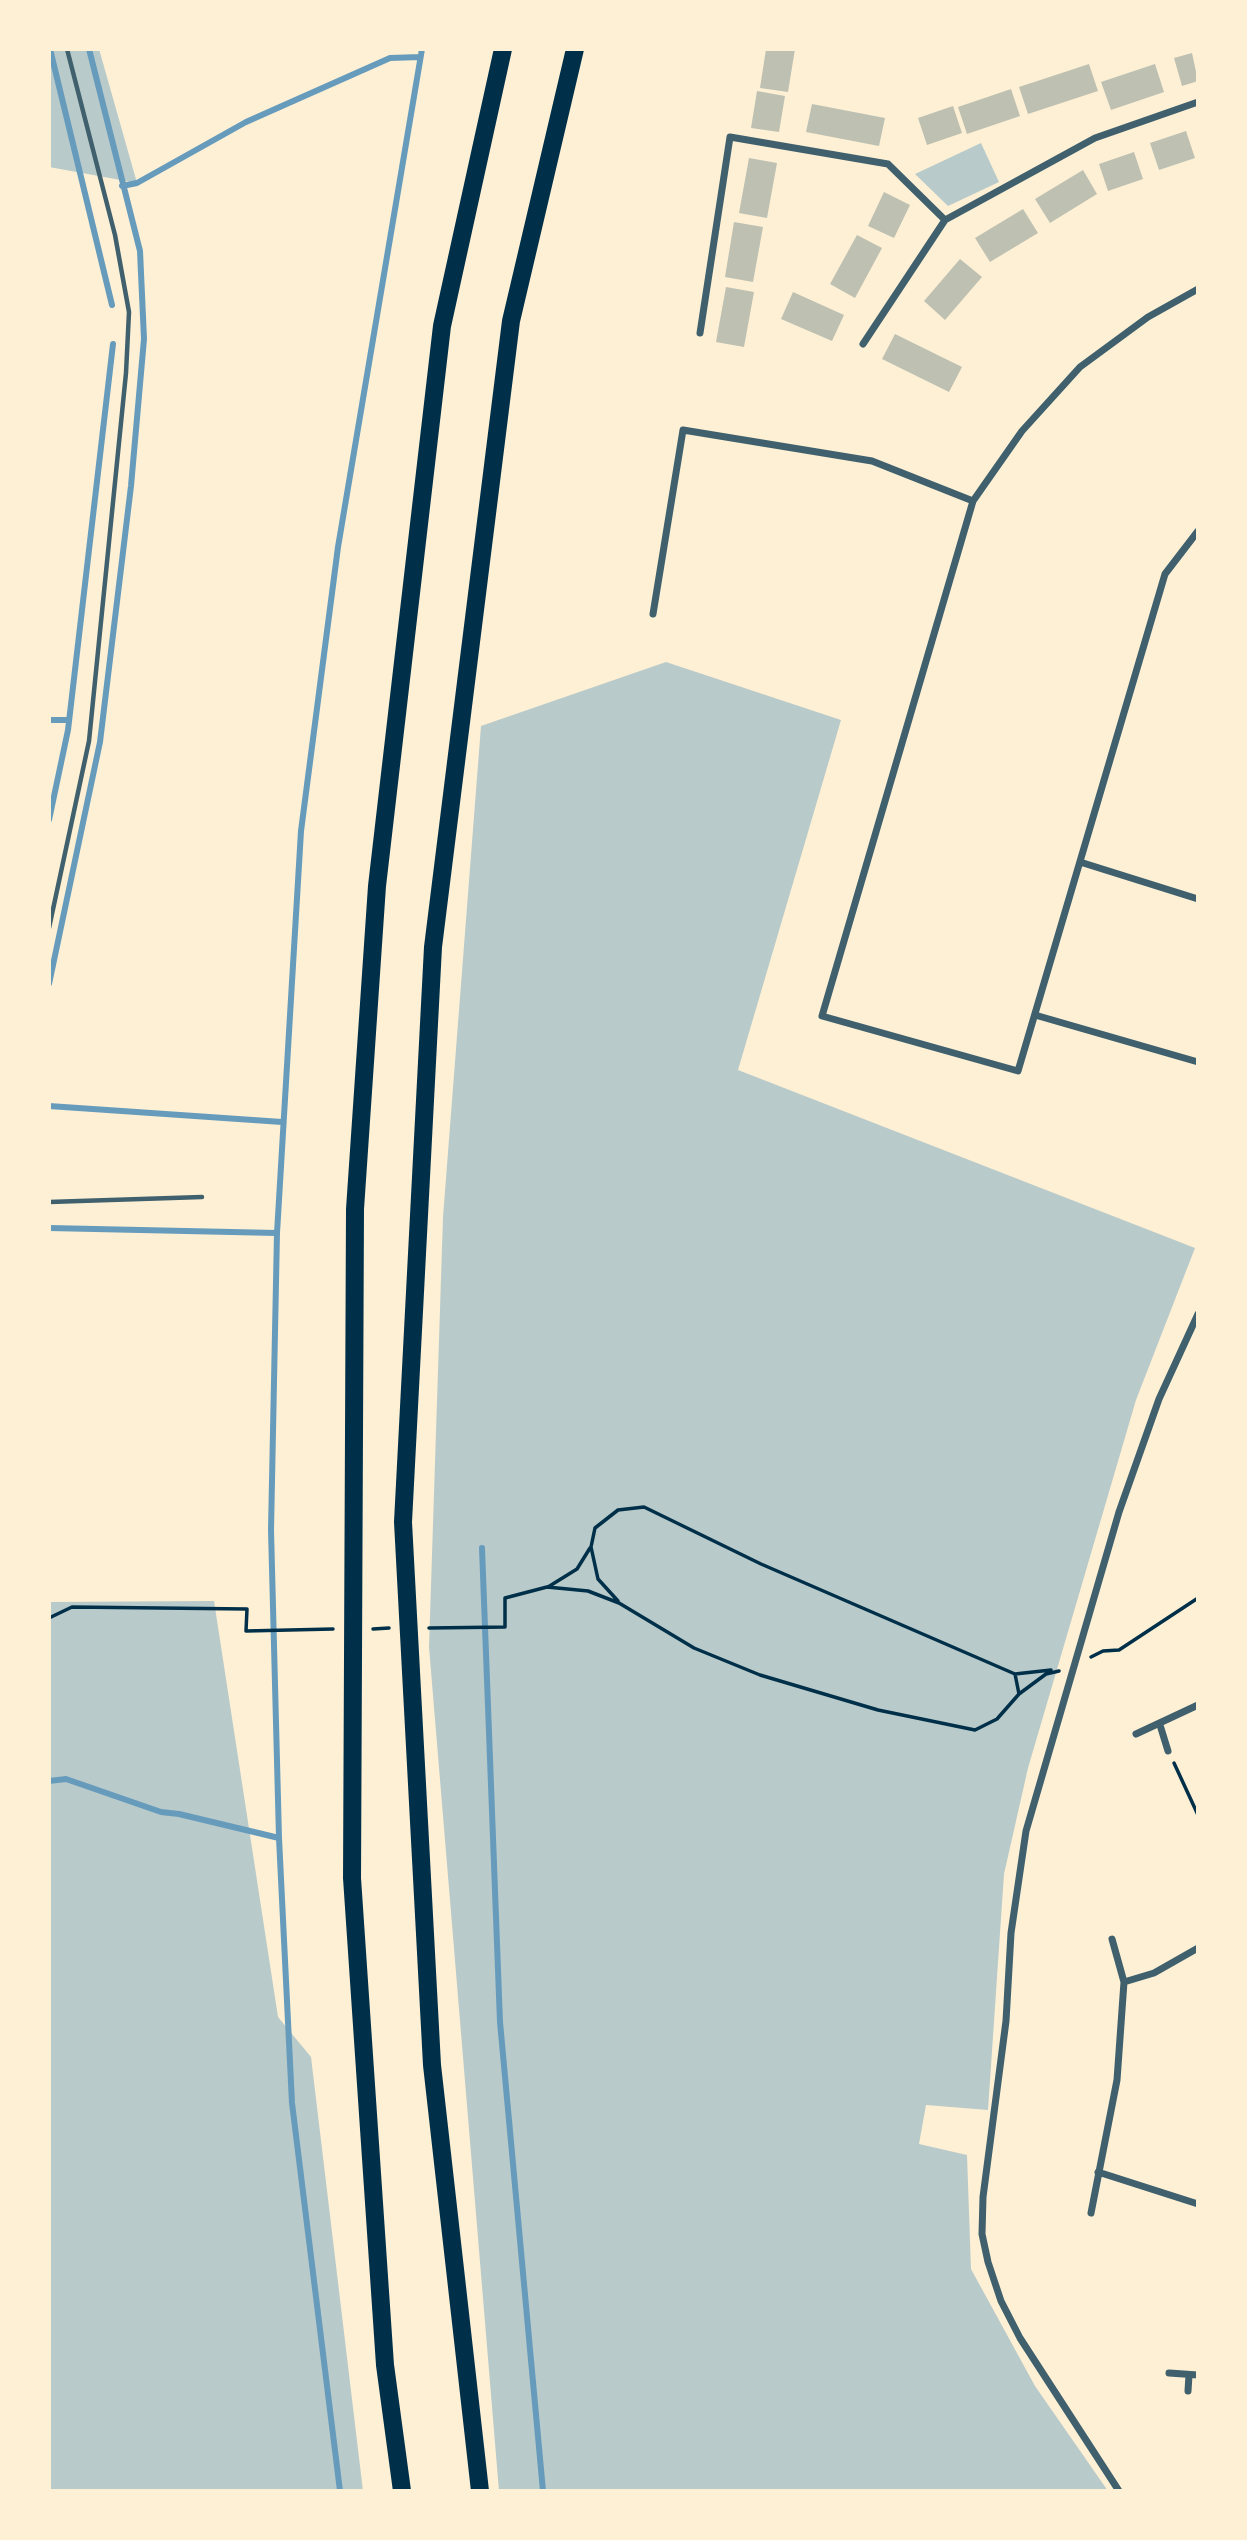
<!DOCTYPE html>
<style>
body{margin:0}
#map{position:relative;width:1247px;height:2540px;overflow:hidden;background:#fdf0d5;font-family:Lato,sans-serif}
canvas{display:block}
.frame{position:absolute;inset:0;border:51px solid #fdf0d5;pointer-events:none}
</style>
<div id="map">
<canvas width="1247" height="2540"></canvas>
<div class="frame"></div>
</div>
<script>
const ctx = document.querySelector('canvas').getContext('2d');
ctx.lineJoin = 'round';
function fillPath(path, color) {
  ctx.fillStyle = color;
  ctx.fill(path, 'evenodd');
}
function toPath(rows) {
  const path = new Path2D();
  for (const r of rows) {
    path.moveTo(r[0], r[1]);
    for (let i = 2; i < r.length; i += 2) path.lineTo(r[i], r[i + 1]);
  }
  return path;
}
function trace(path, color, width, dash) {
  ctx.strokeStyle = color;
  ctx.lineWidth = width;
  ctx.lineCap = dash ? 'butt' : 'round';
  ctx.setLineDash(dash || []);
  ctx.stroke(path);
}
fillPath(toPath([
 [49,49,99,49,137,183,49,167],
 [981,143,999,182,948,206,915,174],
 [666,662,841,720,738,1070,1195,1248,1136,1400,1028,1768,1004,1874,988,2110,926,2105,919,2144,967,2155,971,2269,1035,2386,1108,2491,499,2491,429,1647,443,1217,481,726],
 [214,1601,278,2017,311,2057,363,2491,49,2491,49,1602]
]), '#b9caca');
trace(toPath([
 [50,49,112,305],
 [122,186,137,183,246,122,390,58,420,57],
 [49,720,69,720],
 [49,820,68,730,113,344],
 [49,984,100,742,131,486,144,339,140,251,89,49],
 [49,1106,282,1122],
 [49,1228,277,1233],
 [482,1548,500,2022,543,2491],
 [49,1781,66,1779,161,1812,179,1814,279,1838],
 [340,2491,292,2103,279,1838,271,1530,277,1233,301,831,338,547,422,49]
]), '#669bbc', 6);
fillPath(toPath([
 [766,49,795,49,788,92,760,88],
 [1192,53,1198,81,1182,86,1174,58],
 [1089,64,1098,91,1028,114,1019,87],
 [1155,64,1164,92,1111,110,1101,82],
 [1011,89,1020,116,967,134,958,107],
 [757,91,785,96,779,132,751,128],
 [812,104,885,118,879,146,806,132],
 [953,106,962,133,927,145,918,118],
 [1186,131,1195,158,1159,170,1150,143],
 [1134,152,1143,179,1108,191,1099,164],
 [749,158,777,163,767,218,739,213],
 [1083,170,1097,194,1050,223,1035,199],
 [884,192,910,205,894,238,868,226],
 [1023,209,1038,233,990,262,975,238],
 [734,222,763,227,753,282,725,277],
 [857,235,882,248,855,298,830,284],
 [960,259,982,277,945,320,924,301],
 [726,287,754,292,744,347,716,342],
 [793,292,844,315,832,341,781,319],
 [895,334,962,367,949,392,882,359]
]), '#bec0b2');
trace(toPath([
 [548,1587,577,1569,590,1548],
 [618,1601,598,1579,591,1547,595,1528,618,1510,644,1507,761,1564,1015,1674,1019,1694],
 [49,1618,72,1607,247,1609,246,1631,333,1629],
 [429,1628,505,1627,505,1598,547,1587,588,1591,619,1603,694,1648,760,1675,878,1710,975,1730,997,1719,1019,1694,1046,1674,1059,1671],
 [373,1629,389,1628],
 [1091,1657,1103,1651,1119,1650,1198,1598],
 [1015,1674,1051,1670],
 [1174,1763,1198,1815]
]), '#003049', 3.5);
trace(toPath([
 [49,928,89,741,126,373,129,312,115,235,67,49],
 [49,1202,202,1197]
]), '#3f606c', 4.5);
trace(toPath([
 [1198,289,1148,317,1080,367,1022,431,973,501,822,1016,1018,1071,1165,574,1198,531],
 [700,333,730,137,888,164,945,220],
 [863,344,945,220,1095,138,1198,102],
 [653,614,683,430,872,461,973,501],
 [1080,862,1198,899],
 [1035,1015,1198,1062],
 [1160,1725,1168,1751],
 [1136,1734,1198,1705],
 [1124,1982,1154,1973,1198,1948],
 [1098,2172,1198,2204],
 [1091,2213,1117,2080,1124,1982,1112,1939],
 [1169,2373,1198,2375],
 [1188,2391,1189,2375],
 [1119,2491,1020,2338,1001,2301,988,2262,982,2234,983,2197,1006,2021,1011,1933,1026,1831,1119,1512,1159,1399,1198,1314]
]), '#3f606c', 7);
trace(toPath([
 [402,2491,385,2365,352,1878,355,1209,377,886,442,326,503,49],
 [480,2491,432,2065,403,1522,433,947,511,321,575,49]
]), '#003049', 18);
</script>
